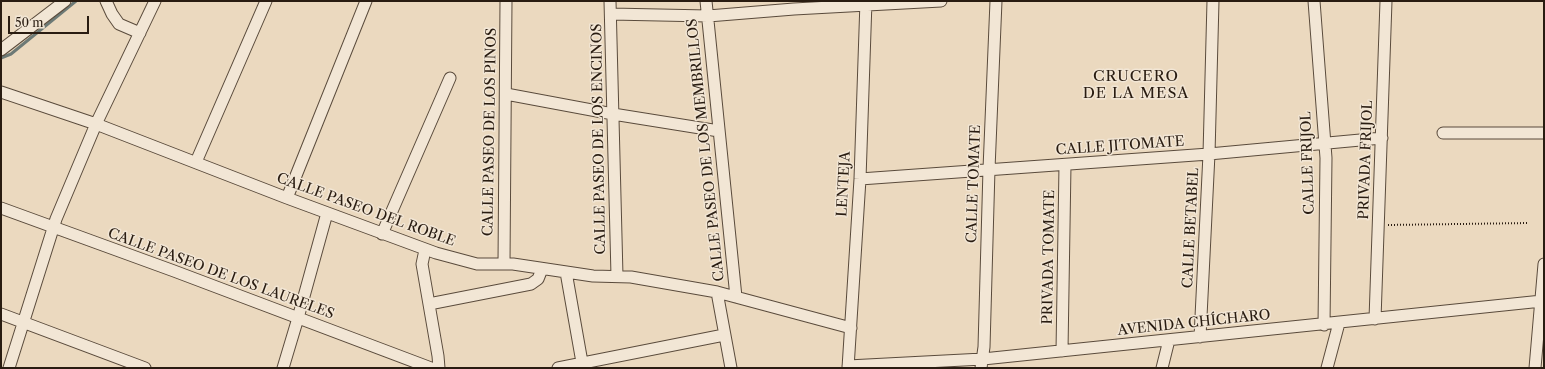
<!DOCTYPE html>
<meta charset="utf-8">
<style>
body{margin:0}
#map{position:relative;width:1545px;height:369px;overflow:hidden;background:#ebd9bf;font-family:"Libre Caslon Text",serif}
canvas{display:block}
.frame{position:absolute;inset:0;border:2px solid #291c11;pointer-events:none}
.scale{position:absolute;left:8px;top:16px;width:81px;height:18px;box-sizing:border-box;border:2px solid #291c11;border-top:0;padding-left:5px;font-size:12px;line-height:14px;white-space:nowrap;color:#291c11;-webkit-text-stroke:3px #f2e6d5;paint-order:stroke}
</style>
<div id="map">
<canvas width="1545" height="369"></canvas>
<div class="frame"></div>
<div class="scale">50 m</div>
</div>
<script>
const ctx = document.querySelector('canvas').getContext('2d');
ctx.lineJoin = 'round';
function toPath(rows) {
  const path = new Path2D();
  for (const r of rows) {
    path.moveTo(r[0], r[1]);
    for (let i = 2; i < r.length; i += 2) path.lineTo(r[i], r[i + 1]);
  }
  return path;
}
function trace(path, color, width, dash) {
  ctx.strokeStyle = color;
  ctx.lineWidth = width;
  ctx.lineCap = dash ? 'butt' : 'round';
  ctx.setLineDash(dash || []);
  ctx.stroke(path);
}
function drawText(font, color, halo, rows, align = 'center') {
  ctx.font = font + ' "Libre Caslon Text",serif';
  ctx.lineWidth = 3;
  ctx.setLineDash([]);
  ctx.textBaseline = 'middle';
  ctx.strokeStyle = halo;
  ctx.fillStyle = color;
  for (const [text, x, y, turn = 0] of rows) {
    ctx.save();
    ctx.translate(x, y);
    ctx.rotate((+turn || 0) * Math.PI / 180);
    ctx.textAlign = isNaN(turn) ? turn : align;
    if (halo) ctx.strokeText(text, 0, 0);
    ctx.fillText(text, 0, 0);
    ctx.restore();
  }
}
trace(toPath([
 [1,58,11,54,76,1]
]), '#6d7a76', 3);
const minor = toPath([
 [106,1,112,14,119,24,140,33],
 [610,1,617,276],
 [706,1,736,297],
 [1314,1,1326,158,1324,325],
 [611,14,708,16,794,9,941,1],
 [1,50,65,1],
 [1,92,96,124,287,198,436,253,477,264,513,264,593,276,631,277,717,292,851,328],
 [506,94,613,114,719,131],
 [1443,133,1544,133],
 [196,162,266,1],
 [860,179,1209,154,1382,138],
 [287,198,366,1],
 [1,208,174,271,431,368],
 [382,234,450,78],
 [425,250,422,264,438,356,439,368],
 [504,263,506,1],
 [566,272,583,368],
 [717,292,731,368],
 [429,304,531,284,538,279,542,269],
 [1,314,145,368],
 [1375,319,1386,1],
 [1200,337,1209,154,1213,1],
 [1062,351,1065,165],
 [848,366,983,359,1542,301],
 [9,368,56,219,96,124,155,1],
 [283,368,298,318,327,213],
 [558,368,724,335],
 [848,368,860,179,866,1],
 [981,368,984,347,989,169,996,1],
 [1162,368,1169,340],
 [1327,368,1339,323],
 [1535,368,1544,264]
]);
trace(minor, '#5a4b3c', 13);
trace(toPath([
 [1388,225,1529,223]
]), '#291c11', 2, [1, 2]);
trace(minor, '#f2e6d5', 11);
drawText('14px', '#291c11', '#f2e6d5', [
 ["CALLE PASEO DE LOS PINOS",490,132,-89],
 ["CALLE PASEO DE LOS ENCINOS",599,139,-91],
 ["CALLE JITOMATE",1120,146,-4],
 ["CALLE PASEO DE LOS MEMBRILLOS",706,150,-96],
 ["PRIVADA FRIJOL",1366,160,-88],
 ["CALLE FRIJOL",1308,163,-92],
 ["LENTEJA",844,184,-87],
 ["CALLE TOMATE",974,184,-88],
 ["CALLE PASEO DEL ROBLE",366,210,20],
 ["CALLE BETABEL",1191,228,-87],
 ["PRIVADA TOMATE",1049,257,-89],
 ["CALLE PASEO DE LOS LAURELES",221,274,20],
 ["AVENIDA CHÍCHARO",1194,323,-6]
]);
ctx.letterSpacing = '1px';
drawText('15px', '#291c11', '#f2e6d5', [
 ["CRUCERO",1136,77],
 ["DE LA MESA",1136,94]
]);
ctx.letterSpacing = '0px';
</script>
